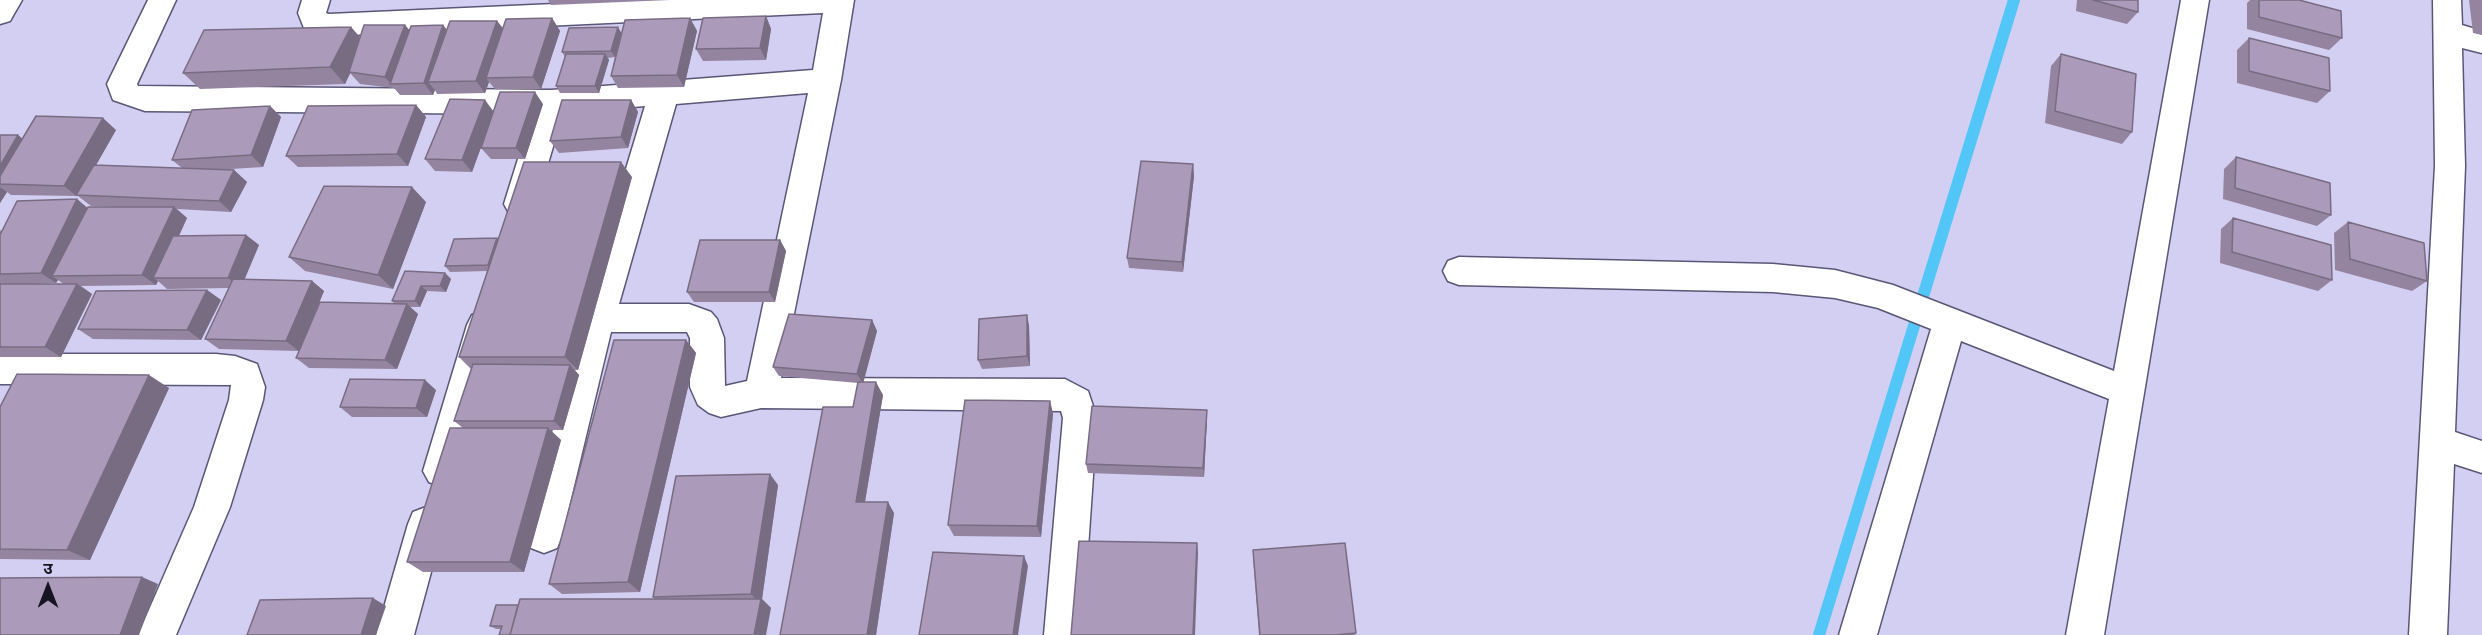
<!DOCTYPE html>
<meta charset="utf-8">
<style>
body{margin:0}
#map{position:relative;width:2482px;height:635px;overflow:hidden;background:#d3cff3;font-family:Raleway,"Noto Sans Devanagari",sans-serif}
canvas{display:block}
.north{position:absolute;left:18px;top:557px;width:60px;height:60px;-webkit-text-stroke:4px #d3cff3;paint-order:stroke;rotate:0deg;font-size:16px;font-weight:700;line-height:24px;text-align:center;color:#151420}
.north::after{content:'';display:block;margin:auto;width:21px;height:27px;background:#151420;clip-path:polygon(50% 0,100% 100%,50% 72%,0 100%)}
</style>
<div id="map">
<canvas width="2482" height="635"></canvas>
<div class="north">उ</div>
</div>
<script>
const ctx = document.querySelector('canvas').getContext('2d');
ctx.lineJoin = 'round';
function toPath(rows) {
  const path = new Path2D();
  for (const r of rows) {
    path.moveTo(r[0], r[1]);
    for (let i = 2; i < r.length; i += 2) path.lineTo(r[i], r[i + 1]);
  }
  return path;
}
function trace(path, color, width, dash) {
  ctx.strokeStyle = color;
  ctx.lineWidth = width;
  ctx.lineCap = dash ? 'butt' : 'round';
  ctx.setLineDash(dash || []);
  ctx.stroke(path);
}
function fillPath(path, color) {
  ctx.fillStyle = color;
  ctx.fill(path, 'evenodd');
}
trace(toPath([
 [1819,635,2014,0]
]), '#53c6f8', 12);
const minor = toPath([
 [0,0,22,0,10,21,0,24,0,0],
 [148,0,176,0,137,84,138,86,551,90,813,70,823,13,329,36,304,28,298,13,302,0,330,0,326,13,329,14,645,0,854,0,841,80,781,378,1065,379,1088,391,1097,418,1082,635,1044,635,1063,418,1061,411,761,408,721,417,709,413,698,405,690,387,690,338,687,332,611,332,562,536,557,548,544,553,531,548,526,536,581,318,645,106,563,113,536,204,531,213,520,217,509,213,504,204,532,114,145,111,113,100,107,84,148,0],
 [808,93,747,381,725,386,724,338,717,319,711,312,689,304,619,304,676,104,808,93],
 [2181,0,2209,0,2104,635,2066,635,2109,399,1961,341,1877,635,1839,635,1931,329,1878,308,1835,298,1773,292,1459,285,1448,281,1443,271,1448,261,1459,257,1773,264,1835,270,1893,285,2114,371,2181,0],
 [2433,0,2461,0,2462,25,2482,31,2482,53,2462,48,2465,166,2455,432,2482,441,2482,473,2454,464,2447,635,2409,635,2435,166,2433,0],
 [484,311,496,315,501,325,459,471,453,482,441,487,429,482,423,471,467,325,472,315,484,311],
 [0,354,216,354,235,356,257,364,265,387,263,400,230,507,176,635,138,635,194,507,229,400,231,385,0,384,0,354],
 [426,507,439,512,444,524,414,635,376,635,408,524,413,512,426,507]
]);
trace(minor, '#5a5675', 3);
fillPath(minor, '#fff');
fillPath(toPath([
 [548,0,670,0,551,5],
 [2077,0,2138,0,2138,12,2127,24,2076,11],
 [2250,0,2299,0,2342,38,2329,50,2247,29,2247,3],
 [2469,0,2482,0,2482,35,2473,33],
 [766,16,771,29,766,60,703,61,696,49],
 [552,18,560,31,541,89,495,89,489,82,485,93,437,94,435,90,433,95,400,95,394,88,360,84,350,73,345,84,200,89,183,73,351,27,360,38,405,25,409,30,443,25,447,30,497,21,503,28],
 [690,18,697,31,684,87,618,88,611,76,615,57,608,58,609,60,599,93,560,93,556,86,565,57,562,52,622,33],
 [2249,38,2330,91,2317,103,2237,83,2237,50],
 [2061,54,2132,132,2122,144,2045,123,2051,66],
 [631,100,638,112,628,148,559,153,550,141],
 [543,104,525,159,491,159,481,148,486,133,472,172,435,171,425,159,494,111],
 [416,105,426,117,408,166,298,167,286,156],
 [270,106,281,117,263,167,215,170,234,170,247,182,231,212,177,209,187,218,179,236,246,235,259,245,244,279,312,281,324,291,299,351,219,349,205,339,229,288,167,289,158,281,156,285,81,286,92,294,61,357,0,357,0,230,2,231,77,199,87,208,117,207,91,206,78,196,11,195,7,192,0,203,0,135,18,135,22,139,116,130,96,165,182,168,172,160],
 [58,280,64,284,37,284,56,283],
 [2236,157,2331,215,2317,226,2223,199,2224,169],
 [1193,164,1194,176,1183,272,1129,268,1127,258],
 [632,177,578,370,575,370,579,375,563,430,550,430,561,440,524,572,423,572,407,562,463,428,454,421,471,369,459,357,487,271,450,272,445,266],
 [426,202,393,289,305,271,289,257],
 [2233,218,2332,280,2318,291,2220,263,2221,229],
 [2348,222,2427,281,2412,291,2335,270,2334,233],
 [780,240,786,251,775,302,694,302,687,292],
 [445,273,451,279,446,292,427,291,420,307,410,307,418,314,397,369,309,368,296,358,395,304,392,301],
 [207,290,221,300,201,340,93,339,78,329],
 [872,320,877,331,863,382,883,395,865,502,894,513,876,635,853,407,858,383,779,376,773,367],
 [1029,325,1030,366,982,369,978,360],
 [686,340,696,353,640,592,562,594,549,584],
 [169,388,90,560,0,559,0,407],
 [436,390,427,417,352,417,340,407],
 [1050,401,1053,414,1041,537,954,536,948,525],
 [1207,410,1207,419,1204,477,1088,473,1086,464],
 [778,485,762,599,771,608,501,629,496,629,490,626,655,599,653,597],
 [1253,550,1356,633,1355,635,1259,635,1253,557]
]), '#9484a0');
fillPath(toPath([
 [766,16,771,29,766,60,760,48],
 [552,18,560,31,541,89,533,77],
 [690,18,697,31,684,87,677,75],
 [497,21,506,33,486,78,489,82,485,93,476,81],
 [405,25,415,37,391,84,385,77],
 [443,25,452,37,428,82,435,90,433,95,424,83],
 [351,27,365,43,345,84,330,67],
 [618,27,622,34,615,57,611,51],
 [605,54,609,60,599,93,595,86],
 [535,92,543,104,525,159,516,148],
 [485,100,494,112,472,172,462,160],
 [631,100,638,112,628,148,621,137],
 [416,105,426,117,408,166,397,154],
 [270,106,281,117,263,167,251,155],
 [103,118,116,130,79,195,76,195,78,197,64,186],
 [18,135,33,147,0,184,0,166],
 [621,162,632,177,578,370,565,357],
 [1193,164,1194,176,1183,272,1182,262],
 [234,170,247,182,231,212,219,201],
 [0,187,7,192,0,203],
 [412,187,426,202,393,289,378,275],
 [77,199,91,211,52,276,58,280,56,283,41,273],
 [174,207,187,218,159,278,153,278,158,281,156,285,142,275],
 [246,235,259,245,241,288,228,278],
 [780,240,786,251,775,302,769,292],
 [445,273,451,279,446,292,440,286],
 [312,281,324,291,299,351,286,341],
 [77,284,92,294,61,357,45,347],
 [421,286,427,291,420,307,415,301],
 [207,290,221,300,201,340,187,330],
 [407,304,418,314,397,369,385,360],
 [1027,315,1029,325,1030,366,1027,356],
 [872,320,877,331,863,384,857,374],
 [686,340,696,353,640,592,628,582],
 [570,365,579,375,563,430,554,421],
 [149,375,169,388,90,560,67,550],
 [425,380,436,390,427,417,416,408],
 [876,382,883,395,863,513,856,502],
 [1050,401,1053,414,1041,537,1037,526],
 [1207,410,1207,419,1204,477,1203,468],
 [548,428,561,440,524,572,510,562],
 [770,474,778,485,762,599,771,608,766,635,754,635,760,603,751,594],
 [888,502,894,513,876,635,867,635],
 [1197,543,1198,553,1195,635,1193,635],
 [1024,556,1028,566,1018,635,1013,635],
 [142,577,158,584,139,635,120,635],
 [373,598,386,606,376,635,361,635]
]), '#786c82');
const building = toPath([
 [2093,0,2138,0,2138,12,2093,0],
 [2259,0,2299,0,2341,11,2342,38,2259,17,2259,0],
 [766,16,760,48,696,49,703,18,766,16],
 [552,18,533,77,486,78,506,19,552,18],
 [690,18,677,75,611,76,625,20,690,18],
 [450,21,497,21,476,81,428,82,450,21],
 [364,25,405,25,385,77,349,72,364,25],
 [443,25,424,83,390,84,411,26,443,25],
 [351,27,330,67,183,73,204,30,351,27],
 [618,27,611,51,562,52,569,28,618,27],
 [2249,38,2329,58,2330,91,2249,71,2249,38],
 [566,54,605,54,595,86,556,86,566,54],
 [2061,54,2136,74,2132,132,2055,111,2061,54],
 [500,92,535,92,516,148,481,148,500,92],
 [450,99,485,100,462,160,425,159,450,99],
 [562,100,631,100,621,137,550,141,562,100],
 [416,105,397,154,286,156,308,106,416,105],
 [270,106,251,155,172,160,192,110,270,106],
 [36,116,103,118,64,186,0,184,0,176,36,116],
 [0,135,18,135,0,166,0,135],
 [2236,157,2330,183,2331,215,2235,188,2236,157],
 [1141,161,1193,164,1182,262,1127,258,1141,161],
 [524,162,621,162,565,357,459,357,524,162],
 [94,165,234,170,219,201,76,195,94,165],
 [324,186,412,187,378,275,289,257,324,186],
 [77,199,41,273,0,274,0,235,17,201,77,199],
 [88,207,174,207,142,275,52,276,88,207],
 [2233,218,2331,245,2332,280,2232,252,2233,218],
 [2348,222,2424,243,2427,281,2350,259,2348,222],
 [246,235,228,278,153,278,173,236,246,235],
 [497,238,488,265,445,266,454,239,497,238],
 [700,240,780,240,769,292,687,292,700,240],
 [405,271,445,273,440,286,421,286,415,301,392,301,405,271],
 [233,279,312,281,286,341,205,339,233,279],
 [0,284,77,284,45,347,0,347,0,284],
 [207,290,187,330,78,329,96,291,207,290],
 [320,302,407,304,385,360,296,358,320,302],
 [789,314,872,320,857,374,773,367,789,314],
 [1027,315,1027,356,978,360,979,319,1027,315],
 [614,340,686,340,628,582,549,584,614,340],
 [473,364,570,365,554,421,454,421,473,364],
 [17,374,149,375,67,550,0,549,0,407,17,374],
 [350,379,425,380,416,408,340,407,350,379],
 [858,382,876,382,856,502,888,502,867,635,780,635,823,407,853,407,858,382],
 [965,400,1050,401,1037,526,948,525,965,400],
 [1092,406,1207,410,1203,468,1086,464,1092,406],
 [450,428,548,428,510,562,407,562,450,428],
 [770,474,751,594,653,597,676,476,770,474],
 [1079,541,1197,543,1193,635,1071,635,1079,541],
 [1345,543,1356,633,1335,635,1260,635,1253,550,1345,543],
 [933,552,1024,556,1013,635,919,635,933,552],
 [142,577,120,635,0,635,0,578,142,577],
 [373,598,361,635,247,635,260,600,373,598],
 [520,599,761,599,754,635,510,635,520,599],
 [496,605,518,605,510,635,499,635,502,626,490,626,496,605]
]);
fillPath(building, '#ac9aba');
trace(building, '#786c82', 1.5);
</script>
